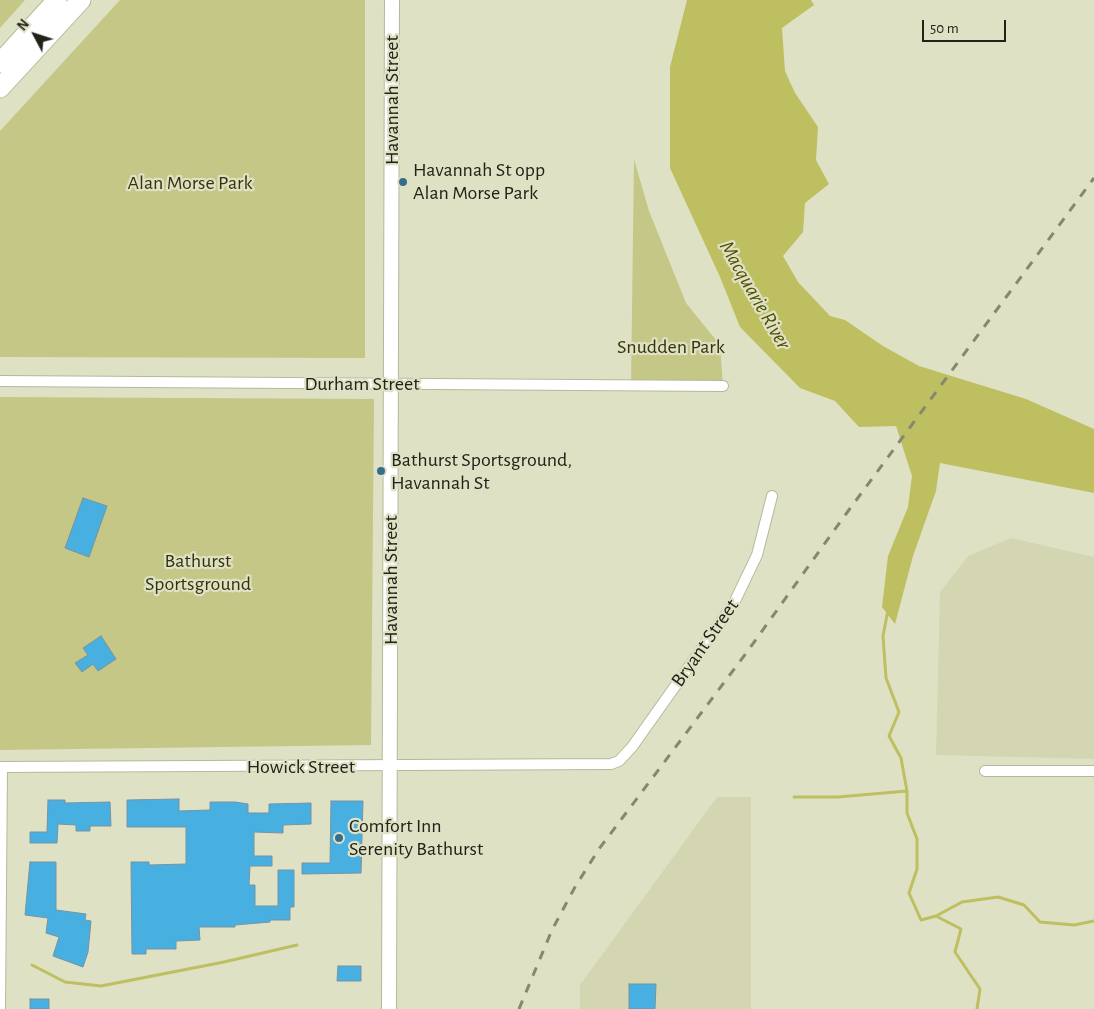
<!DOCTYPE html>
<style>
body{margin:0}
#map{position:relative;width:1094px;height:1009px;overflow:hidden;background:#dfe1c4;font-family:"Alegreya Sans",sans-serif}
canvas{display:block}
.north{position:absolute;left:10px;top:10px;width:50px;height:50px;-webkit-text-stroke:4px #dfe1c4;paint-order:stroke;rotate:310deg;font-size:14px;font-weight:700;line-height:20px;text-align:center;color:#222218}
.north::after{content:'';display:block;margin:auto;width:18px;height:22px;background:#222218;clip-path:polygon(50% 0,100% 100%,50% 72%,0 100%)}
.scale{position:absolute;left:922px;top:20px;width:84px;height:22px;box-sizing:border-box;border:2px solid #222218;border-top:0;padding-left:6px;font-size:15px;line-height:18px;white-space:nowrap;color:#222218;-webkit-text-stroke:4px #dfe1c4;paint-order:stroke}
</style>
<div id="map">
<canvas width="1094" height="1009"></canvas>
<div class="north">N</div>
<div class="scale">50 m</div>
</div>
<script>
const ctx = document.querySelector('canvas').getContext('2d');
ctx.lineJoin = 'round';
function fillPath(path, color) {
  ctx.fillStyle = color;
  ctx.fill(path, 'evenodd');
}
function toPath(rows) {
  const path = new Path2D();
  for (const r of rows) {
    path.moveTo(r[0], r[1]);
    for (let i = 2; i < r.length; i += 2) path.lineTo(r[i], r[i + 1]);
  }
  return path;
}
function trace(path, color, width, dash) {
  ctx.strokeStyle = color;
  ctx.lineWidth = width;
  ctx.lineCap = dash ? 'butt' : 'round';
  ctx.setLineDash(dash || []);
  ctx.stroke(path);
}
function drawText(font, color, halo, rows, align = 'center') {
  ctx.font = font + ' "Alegreya Sans",sans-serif';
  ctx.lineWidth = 4.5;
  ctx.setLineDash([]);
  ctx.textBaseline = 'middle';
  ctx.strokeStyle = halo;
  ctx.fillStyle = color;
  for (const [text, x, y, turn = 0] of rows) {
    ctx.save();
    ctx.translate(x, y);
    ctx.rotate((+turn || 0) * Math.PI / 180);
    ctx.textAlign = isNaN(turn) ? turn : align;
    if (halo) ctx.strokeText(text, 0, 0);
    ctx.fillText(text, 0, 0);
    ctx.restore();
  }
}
fillPath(toPath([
 [1011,538,1094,557,1094,759,936,755,940,592,968,556],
 [717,797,751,797,751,1009,580,1009,580,985]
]), '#d4d6b2');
fillPath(toPath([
 [0,0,25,0,0,28],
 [120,0,365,0,365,358,0,357,0,131],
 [634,159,649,211,686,303,720,345,723,386,631,387],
 [0,397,374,399,371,745,0,750]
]), '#c5c786');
fillPath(toPath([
 [687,0,811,0,814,5,782,28,785,71,795,93,818,127,816,160,829,184,805,203,803,232,783,256,798,282,830,316,845,320,883,346,919,366,1026,399,1094,429,1094,493,940,463,936,491,913,556,895,624,882,607,888,556,908,507,912,476,896,426,859,427,835,401,800,388,740,327,720,277,670,168,670,67]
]), '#bebf60');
trace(toPath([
 [888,610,883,636,886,678,899,712,889,736,901,758,907,791,907,813,917,839,917,869,909,893,921,920,936,916,962,902,998,897,1024,905,1040,922,1074,925,1094,921],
 [794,797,838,797,907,791],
 [936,916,961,929,955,952,980,989,977,1009],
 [32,965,65,982,101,986,224,962,297,945]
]), '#bebf60', 3);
const building = toPath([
 [83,498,107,506,89,557,65,548,83,498],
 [101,636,116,659,98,671,93,664,82,672,75,663,88,655,83,648,101,636],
 [179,799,179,811,210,810,210,802,235,802,248,804,248,813,269,813,269,804,311,803,311,824,283,825,283,833,254,832,254,856,272,856,272,866,250,866,249,885,255,885,255,906,278,906,278,870,294,870,294,907,290,907,290,920,270,920,270,922,235,925,235,927,199,927,200,940,176,941,176,949,146,949,146,954,132,954,131,862,149,862,149,865,186,864,186,827,127,827,127,800,179,799],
 [48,800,65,800,65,803,110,802,111,826,90,826,90,831,76,831,76,825,58,824,57,843,30,843,30,832,47,832,48,800],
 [331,801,363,801,361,873,302,874,302,863,330,863,331,801],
 [30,862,56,862,56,910,86,914,85,920,91,921,88,952,83,967,53,956,59,937,46,933,48,918,25,915,30,862],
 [338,966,361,966,361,981,337,981,338,966],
 [629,984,656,984,655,1009,629,1009,629,984],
 [30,999,49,999,49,1009,30,1009,30,999]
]);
fillPath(building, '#48b0e1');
trace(building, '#7892a1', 1);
const street = toPath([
 [0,381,723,386],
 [0,767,611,764,619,761,632,747,734,603,757,555,772,496],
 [985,771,1094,771],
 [0,1009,2,767]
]);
const secondary = toPath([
 [389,1009,392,0]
]);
const highway = toPath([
 [0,63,57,0],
 [0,88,81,0]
]);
trace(street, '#b6b89c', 12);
trace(secondary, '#b6b89c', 16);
trace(highway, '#b6b89c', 21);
trace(street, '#fff', 10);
trace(secondary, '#fff', 14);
trace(highway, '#fff', 19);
trace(toPath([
 [519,1009,552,930,575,887,599,849,747,652,843,518,1094,178]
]), '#868773', 3, [9, 9]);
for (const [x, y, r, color] of [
 [403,182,5,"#376d89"],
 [381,471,5,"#376d89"],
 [339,838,5,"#376d89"]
]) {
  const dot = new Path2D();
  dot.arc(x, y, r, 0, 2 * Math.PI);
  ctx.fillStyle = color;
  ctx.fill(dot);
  trace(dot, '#dfe1c4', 2);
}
drawText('20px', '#222218', '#dfe1c4', [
 ["Havannah Street",392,100,-90],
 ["Durham Street",362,384],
 ["Havannah Street",391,580,-90],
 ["Bryant Street",705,643,-55],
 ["Howick Street",301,767]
]);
drawText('20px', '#222218', '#dfe1c4', [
 ["Havannah St opp",413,170],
 ["Alan Morse Park",413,193],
 ["Bathurst Sportsground,",391,460],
 ["Havannah St",391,483],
 ["Comfort Inn",349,826],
 ["Serenity Bathurst",349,849]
], 'left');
drawText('20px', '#34340b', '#dfe1c4', [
 ["Alan Morse Park",190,183],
 ["Snudden Park",671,347],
 ["Bathurst",198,561],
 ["Sportsground",198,584]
]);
drawText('italic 21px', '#515004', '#dfe1c4', [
 ["Macquarie River",755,295,60]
]);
</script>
